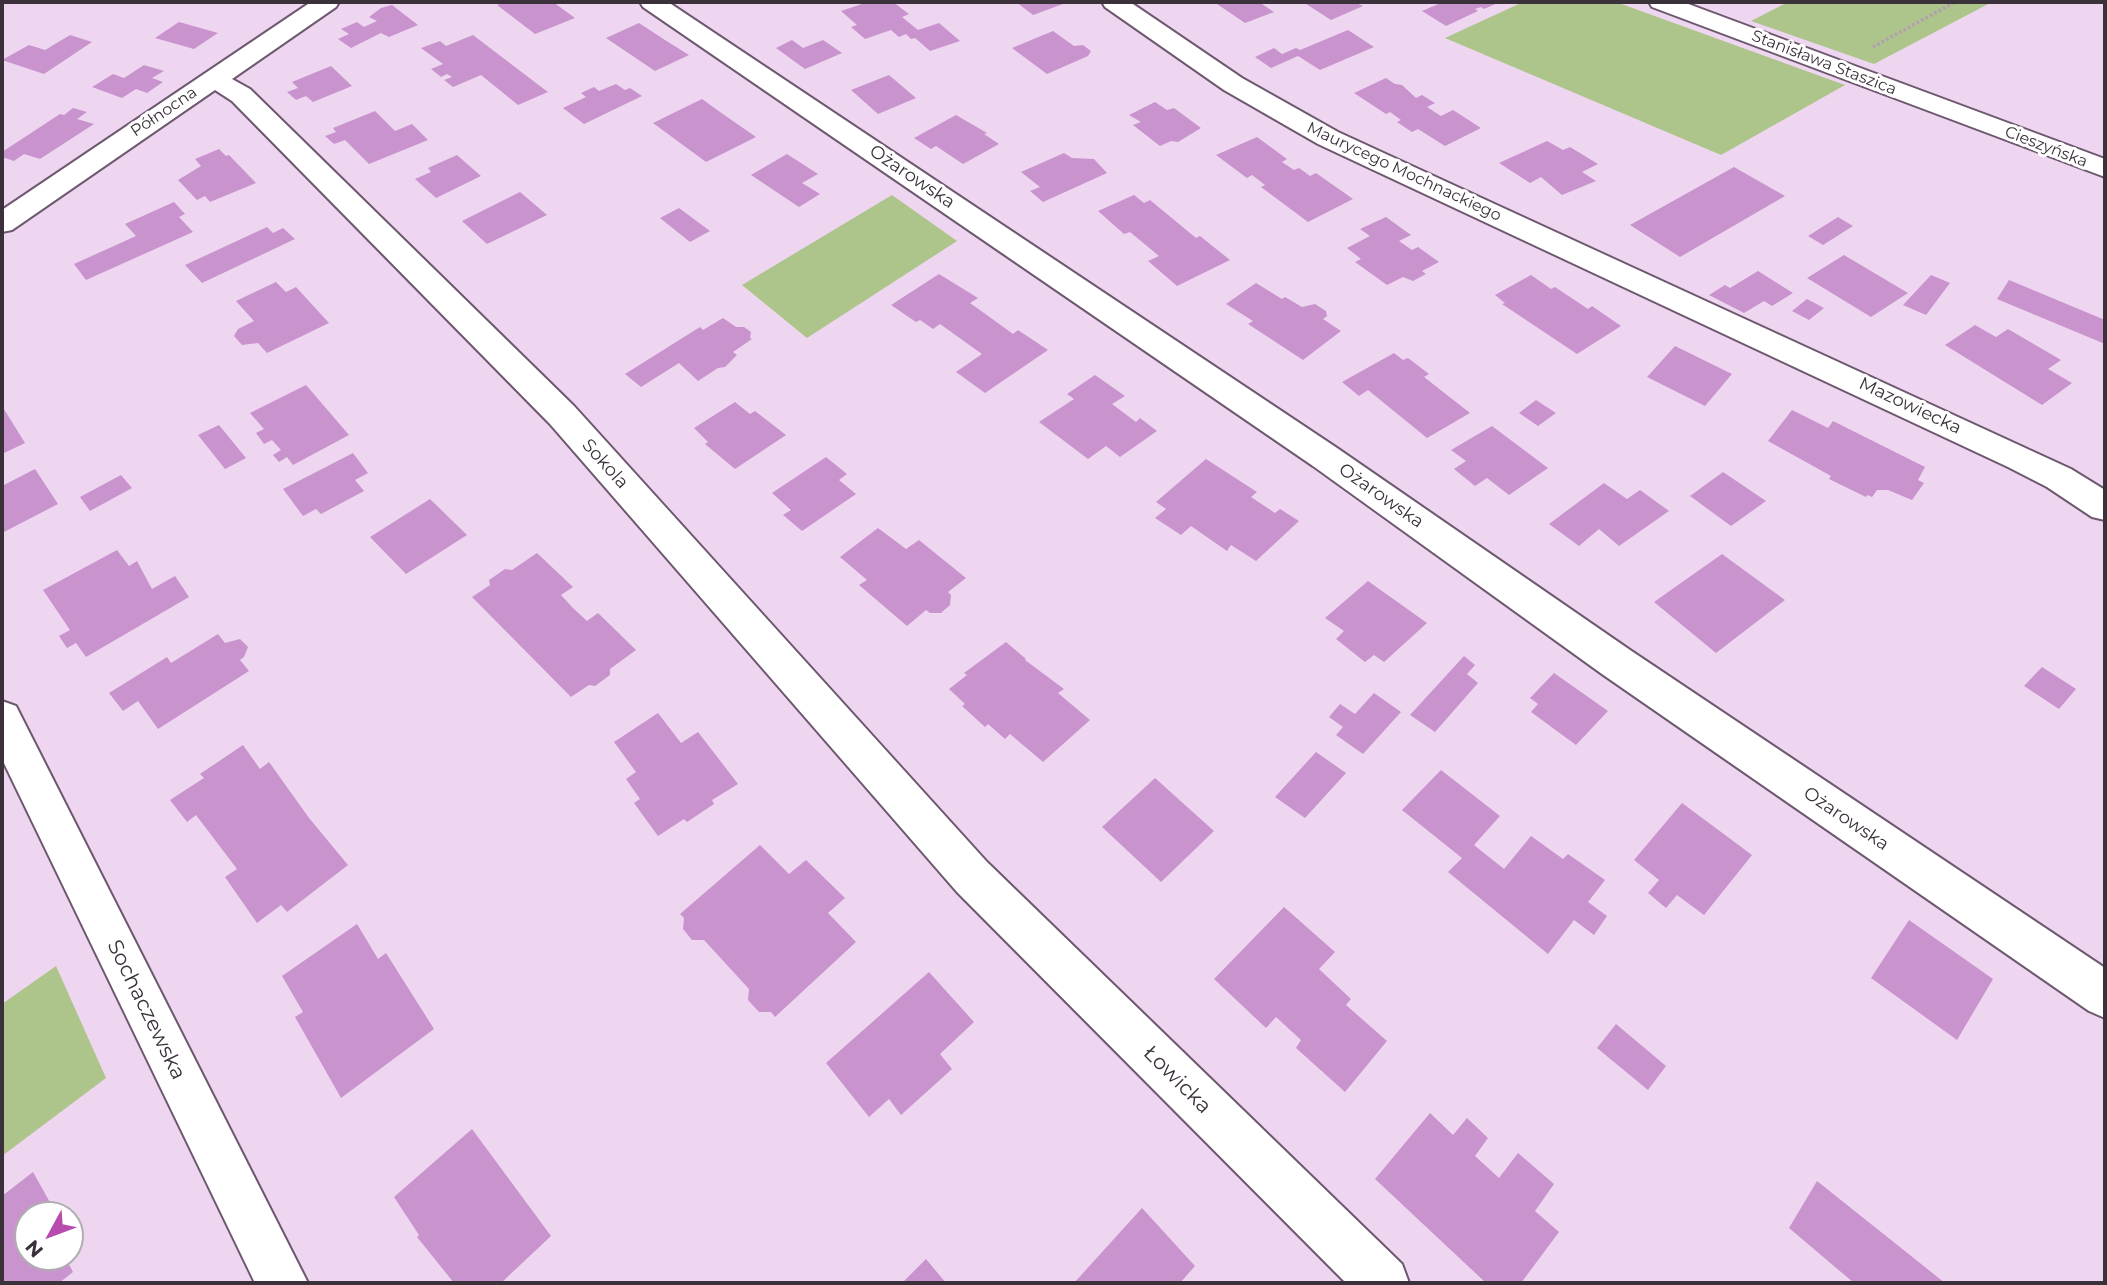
<!DOCTYPE html>
<meta charset="utf-8">
<style>
body{margin:0}
#map{position:relative;width:2107px;height:1285px;overflow:hidden;background:#eed6f0;font-family:Montserrat,sans-serif}
canvas{display:block}
.frame{position:absolute;inset:0;border:4px solid #3a313b;pointer-events:none}
.north{position:absolute;left:14px;top:1201px;width:70px;height:70px;box-sizing:border-box;background:#fff;border:2px solid #b0adb1;border-radius:50%;rotate:229deg;font-size:19px;font-weight:700;line-height:28px;text-align:center;color:#3a313b}
.north::after{content:'';display:block;margin:auto;width:24px;height:32px;background:#b54cae;clip-path:polygon(50% 0,100% 100%,50% 72%,0 100%)}
</style>
<div id="map">
<canvas width="2107" height="1285"></canvas>
<div class="frame"></div>
<div class="north">N</div>
</div>
<script>
const ctx = document.querySelector('canvas').getContext('2d');
ctx.lineJoin = 'round';
function fillPath(path, color) {
  ctx.fillStyle = color;
  ctx.fill(path, 'evenodd');
}
function toPath(rows) {
  const path = new Path2D();
  for (const r of rows) {
    path.moveTo(r[0], r[1]);
    for (let i = 2; i < r.length; i += 2) path.lineTo(r[i], r[i + 1]);
  }
  return path;
}
function trace(path, color, width, dash) {
  ctx.strokeStyle = color;
  ctx.lineWidth = width;
  ctx.lineCap = dash ? 'butt' : 'round';
  ctx.setLineDash(dash || []);
  ctx.stroke(path);
}
function drawText(font, color, halo, rows, align = 'center') {
  ctx.font = font + ' Montserrat,sans-serif';
  ctx.lineWidth = 6;
  ctx.setLineDash([]);
  ctx.textBaseline = 'middle';
  ctx.strokeStyle = halo;
  ctx.fillStyle = color;
  for (const [text, x, y, turn = 0] of rows) {
    ctx.save();
    ctx.translate(x, y);
    ctx.rotate((+turn || 0) * Math.PI / 180);
    ctx.textAlign = isNaN(turn) ? turn : align;
    if (halo) ctx.strokeText(text, 0, 0);
    ctx.fillText(text, 0, 0);
    ctx.restore();
  }
}
fillPath(toPath([
 [1523,2,1616,2,1845,85,1721,155,1445,38],
 [1788,2,1992,2,1874,64,1751,21],
 [892,195,957,241,807,338,742,285],
 [56,966,106,1078,2,1156,2,1004]
]), '#adc58b');
fillPath(toPath([
 [505,2,553,2,575,18,535,34,497,5],
 [868,2,893,2,909,14,902,17,918,30,939,23,960,41,930,51,915,38,911,39,906,34,899,37,891,30,865,39,851,27,857,25,841,11],
 [1016,2,1060,2,1063,4,1033,15],
 [1214,2,1259,2,1274,12,1245,23],
 [1303,2,1355,2,1363,6,1331,20],
 [1443,2,1500,2,1484,9,1481,7,1475,9,1478,11,1446,26,1422,11],
 [392,5,418,25,389,37,381,33,351,48,338,39,349,34,341,29,357,22,364,27,377,21,369,17,381,8],
 [179,22,218,33,194,49,155,38],
 [639,23,665,40,689,55,655,71,606,38],
 [1348,30,1374,47,1320,70,1298,56,1271,68,1255,57,1274,48,1282,54,1296,48,1300,50],
 [1053,31,1074,46,1083,45,1091,51,1088,56,1047,74,1012,48],
 [70,35,92,42,44,74,2,60,29,45,45,50],
 [473,35,536,83,548,92,518,105,481,75,453,87,444,80,452,77,447,74,441,77,431,69,443,64,421,48,440,41,446,46],
 [792,40,803,48,823,40,842,53,805,69,776,48],
 [144,65,164,71,152,78,163,82,147,93,136,89,122,98,92,87,113,74,124,78],
 [331,66,352,86,313,102,306,96,296,100,287,92,298,88,292,82],
 [889,75,916,98,878,114,851,90],
 [1386,78,1395,84,1402,85,1416,98,1422,95,1435,103,1427,107,1441,116,1453,110,1481,128,1445,146,1418,129,1412,132,1397,122,1401,120,1390,112,1386,114,1354,93],
 [616,84,625,90,630,88,642,96,584,124,563,108,586,97,581,93,594,87,599,91],
 [702,99,720,112,756,137,706,162,653,123],
 [1155,102,1167,110,1174,108,1201,128,1178,142,1171,141,1160,146,1133,125,1141,122,1129,115],
 [73,108,87,112,77,119,94,124,40,159,24,154,14,161,2,157,2,152,60,114,64,115],
 [375,111,395,131,412,124,428,140,369,164,345,140,334,144,325,136,336,132,333,128],
 [956,115,987,133,984,134,999,144,963,164,936,146,931,149,914,138],
 [1257,137,1287,159,1282,162,1294,170,1299,168,1310,176,1316,173,1353,199,1308,222,1261,187,1265,185,1252,175,1247,178,1216,155],
 [1547,141,1563,150,1570,147,1598,164,1582,172,1596,181,1562,195,1541,177,1530,183,1499,163],
 [219,149,226,156,229,155,256,183,210,202,205,196,197,200,178,180,201,166,195,159],
 [1064,153,1072,158,1094,159,1107,173,1043,202,1030,191,1040,187,1021,172],
 [787,154,818,174,802,183,820,194,799,207,751,175],
 [457,155,481,176,436,198,415,179,431,172,428,168],
 [1734,167,1785,196,1680,257,1630,225],
 [520,192,547,215,487,244,462,221],
 [1134,195,1144,203,1150,200,1196,238,1200,236,1230,260,1177,286,1148,261,1159,256,1130,232,1124,234,1098,211],
 [174,202,185,214,179,217,193,232,86,280,74,264,136,236,125,224],
 [679,208,710,231,690,242,660,218],
 [1386,217,1411,235,1399,241,1412,250,1418,247,1439,262,1422,271,1426,274,1413,281,1403,277,1387,285,1355,262,1361,259,1347,248,1370,236,1360,229],
 [1838,217,1853,226,1823,245,1808,236],
 [267,227,273,233,283,228,295,239,202,283,185,265],
 [1844,255,1908,293,1871,317,1807,278],
 [1758,271,1793,293,1772,306,1764,301,1744,313,1709,295,1725,285,1730,288],
 [939,274,978,298,970,303,991,318,1013,334,1018,330,1048,350,985,393,956,372,982,354,940,324,933,329,920,320,916,322,891,305],
 [1531,275,1551,289,1555,287,1588,309,1592,306,1621,326,1577,354,1502,304,1505,303,1495,295],
 [1931,275,1950,283,1926,315,1903,305],
 [2009,280,2105,320,2105,344,1997,299],
 [276,282,286,292,296,287,329,323,267,353,258,343,242,345,234,336,238,329,254,321,236,301],
 [1256,283,1282,299,1285,297,1302,307,1315,304,1326,311,1327,316,1323,319,1341,331,1303,360,1248,324,1253,321,1226,304],
 [1807,299,1824,308,1809,320,1792,311],
 [723,318,736,327,744,327,751,332,750,338,752,339,733,352,737,355,725,367,718,368,698,381,679,363,641,387,625,374,700,327,703,330],
 [1975,325,1996,337,2008,329,2061,360,2048,369,2072,383,2042,405,1945,345],
 [1675,346,1732,374,1705,406,1647,377],
 [1394,353,1403,360,1408,358,1429,374,1424,377,1470,413,1427,438,1368,390,1359,396,1342,382],
 [1095,375,1125,396,1112,404,1136,422,1140,418,1157,431,1120,457,1106,446,1088,459,1039,422,1074,399,1067,394],
 [306,385,349,435,293,465,287,457,279,462,273,455,281,450,272,440,264,444,256,433,264,429,250,413],
 [1536,400,1556,413,1538,426,1519,413],
 [735,402,750,414,755,411,786,435,735,469,705,444,708,442,694,428],
 [2,406,25,443,2,454],
 [1792,410,1828,428,1833,421,1925,467,1918,480,1924,483,1912,500,1888,490,1877,490,1872,497,1867,495,1866,497,1829,479,1831,476,1768,441],
 [219,425,246,458,225,469,198,435],
 [1492,426,1548,468,1509,495,1487,478,1475,486,1454,469,1466,461,1451,450],
 [353,453,368,473,355,480,364,491,321,514,316,509,303,516,283,489],
 [826,457,847,474,839,480,856,494,802,531,783,515,791,510,772,493],
 [1206,459,1257,492,1251,497,1275,513,1280,509,1299,521,1256,561,1231,545,1227,551,1191,526,1181,535,1155,518,1166,509,1156,502],
 [35,469,58,504,2,533,2,486],
 [1723,472,1766,501,1731,526,1690,496],
 [121,475,132,488,90,511,80,497],
 [1604,483,1627,499,1640,490,1669,511,1619,546,1599,529,1579,546,1549,524],
 [430,499,467,535,406,574,370,537],
 [878,528,906,549,919,540,966,578,948,592,951,595,950,605,941,613,930,613,926,610,907,626,859,585,867,580,840,557],
 [117,550,129,566,137,561,152,589,175,576,189,597,86,657,76,643,67,648,59,636,70,630,43,590],
 [537,553,573,587,561,595,573,608,587,621,598,613,636,650,610,669,610,675,595,686,589,685,571,697,472,597,490,585,489,580,505,569,512,570],
 [1722,554,1785,600,1716,653,1654,602],
 [1368,581,1427,623,1384,662,1374,655,1365,662,1336,639,1344,631,1325,618],
 [218,634,225,643,240,639,248,647,244,657,240,660,249,671,158,729,138,701,123,711,109,693,167,657,171,663],
 [1006,642,1026,659,1025,660,1064,689,1058,693,1090,720,1043,762,1010,734,1005,739,988,724,985,727,962,706,965,704,949,689,967,675,964,673],
 [1464,656,1475,665,1467,674,1478,683,1435,732,1410,715],
 [2042,667,2076,689,2059,709,2024,686],
 [1554,673,1608,711,1576,745,1531,712,1538,704,1530,698],
 [1374,693,1401,712,1363,754,1336,735,1343,727,1329,717,1340,704,1355,714],
 [658,713,681,743,698,732,738,784,712,800,714,804,687,822,684,819,658,836,634,803,640,799,626,779,636,772,614,742],
 [243,745,260,769,269,762,309,818,348,865,287,912,281,905,257,923,225,877,237,869,196,815,187,822,170,800,204,778,200,774],
 [1316,752,1346,773,1305,818,1275,797],
 [1441,770,1500,816,1474,845,1504,869,1531,836,1563,859,1568,854,1605,880,1588,902,1607,916,1594,935,1574,920,1548,954,1448,872,1462,858,1402,810],
 [1155,778,1214,831,1161,882,1102,827],
 [1682,803,1752,855,1704,915,1677,895,1666,908,1648,893,1659,880,1634,860],
 [760,845,789,874,806,860,845,898,828,913,856,942,775,1017,771,1012,759,1012,748,1000,749,989,704,940,692,940,683,929,684,918,680,914],
 [1284,907,1335,952,1319,969,1351,999,1346,1005,1387,1041,1345,1092,1296,1048,1301,1040,1276,1017,1266,1028,1214,979],
 [1909,920,1993,979,1957,1040,1871,978],
 [357,924,378,959,386,953,434,1029,341,1098,295,1017,303,1012,282,976],
 [929,972,974,1022,940,1054,952,1069,901,1115,889,1099,869,1117,826,1063],
 [1616,1024,1666,1066,1648,1090,1597,1048],
 [1430,1113,1453,1135,1467,1118,1488,1138,1475,1156,1499,1178,1518,1153,1554,1184,1535,1211,1559,1232,1521,1283,1486,1283,1375,1179],
 [472,1129,551,1236,501,1283,454,1283,417,1237,419,1235,394,1197],
 [33,1172,57,1215,28,1215,28,1257,65,1257,73,1272,59,1283,2,1283,2,1196],
 [1817,1181,1945,1283,1854,1283,1789,1228],
 [1142,1208,1195,1266,1180,1283,1074,1283],
 [926,1259,946,1283,902,1283]
]), '#c993ce');
const minor = toPath([
 [311,2,339,2,336,7,232,79,250,89,574,406,987,862,1402,1264,1409,1283,1346,1283,957,892,550,424,232,101,215,90,12,230,2,232,2,210,311,2],
 [640,2,668,2,1337,448,1630,650,2105,968,2105,1018,2089,1011,1602,674,1313,466,643,7,640,2],
 [1102,2,1130,2,1242,78,1338,132,2071,469,2105,490,2105,520,2092,517,2047,487,2008,467,1318,144,1224,90,1105,7,1102,2],
 [1649,2,1683,2,2105,159,2105,177,1652,7,1649,2],
 [2,701,16,706,308,1283,255,1283,2,759,2,701]
]);
trace(minor, '#6d586f', 4);
trace(toPath([
 [1873,47,1955,2]
]), '#b19eb3', 3.5, [2.5, 2.5]);
fillPath(minor, '#fff');
drawText('16px', '#3a313b', '#fff', [
 ["Stanisława Staszica",1824,63,21],
 ["Północna",164,112,-34],
 ["Cieszyńska",2046,147,21],
 ["Maurycego Mochnackiego",1404,172,25]
]);
drawText('18px', '#3a313b', '#fff', [
 ["Ożarowska",912,177,34],
 ["Mazowiecka",1910,406,25],
 ["Sokola",605,464,48],
 ["Ożarowska",1381,496,35],
 ["Ożarowska",1846,819,34]
]);
drawText('21px', '#3a313b', '#fff', [
 ["Sochaczewska",146,1010,64],
 ["Łowicka",1177,1080,45]
]);
</script>
